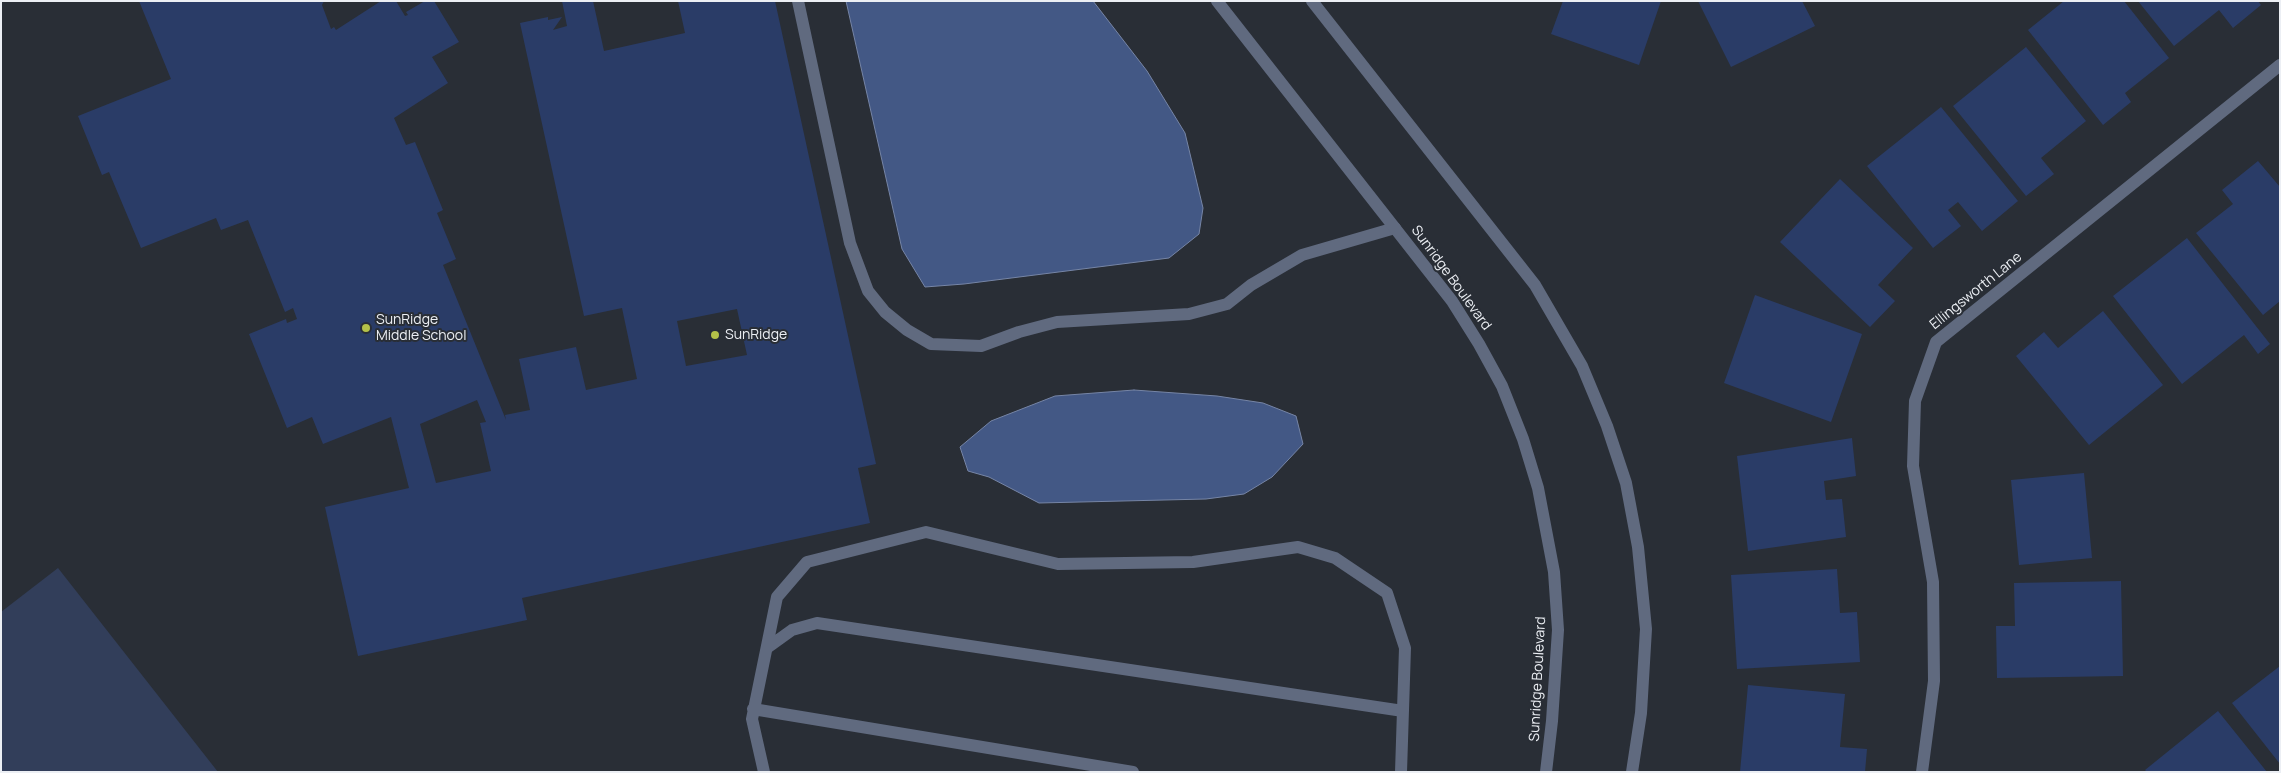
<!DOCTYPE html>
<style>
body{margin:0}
#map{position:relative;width:2281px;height:773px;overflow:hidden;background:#292e36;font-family:Manrope,sans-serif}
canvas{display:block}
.frame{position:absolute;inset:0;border:2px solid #eceff4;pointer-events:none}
</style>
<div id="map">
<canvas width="2281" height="773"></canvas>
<div class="frame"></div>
</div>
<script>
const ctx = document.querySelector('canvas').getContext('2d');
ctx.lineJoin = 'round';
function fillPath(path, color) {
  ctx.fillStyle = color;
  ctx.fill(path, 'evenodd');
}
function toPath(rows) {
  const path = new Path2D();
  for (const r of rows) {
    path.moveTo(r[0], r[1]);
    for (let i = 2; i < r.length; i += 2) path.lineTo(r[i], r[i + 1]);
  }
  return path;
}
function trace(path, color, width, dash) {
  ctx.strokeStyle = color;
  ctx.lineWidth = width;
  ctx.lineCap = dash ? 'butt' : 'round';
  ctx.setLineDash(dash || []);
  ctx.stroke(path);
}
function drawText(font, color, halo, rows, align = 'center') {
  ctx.font = font + ' Manrope,sans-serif';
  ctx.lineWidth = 4;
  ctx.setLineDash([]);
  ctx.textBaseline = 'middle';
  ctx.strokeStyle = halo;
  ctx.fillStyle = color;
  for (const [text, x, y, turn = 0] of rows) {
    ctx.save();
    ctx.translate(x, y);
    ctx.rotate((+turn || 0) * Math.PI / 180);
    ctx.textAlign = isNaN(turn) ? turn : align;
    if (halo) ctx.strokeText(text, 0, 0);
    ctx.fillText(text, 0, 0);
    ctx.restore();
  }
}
fillPath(toPath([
 [58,568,218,772,1,772,1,612]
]), '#323e5a');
const water = toPath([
 [846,1,1093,1,1147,71,1185,133,1203,208,1199,234,1169,258,964,284,925,287,902,249,846,1],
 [1134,390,1217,396,1263,403,1296,416,1303,444,1272,477,1244,494,1206,499,1039,503,989,477,968,471,960,447,991,421,1055,396,1134,390]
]);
fillPath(water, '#435885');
trace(water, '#7685a6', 1);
fillPath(toPath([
 [139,1,324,1,322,5,331,29,334,27,336,30,381,1,396,1,405,16,408,15,406,12,425,1,434,1,459,42,432,57,448,83,394,118,406,145,415,142,443,210,437,213,456,259,443,265,506,420,505,415,530,410,519,359,576,347,586,390,637,379,622,308,584,316,520,23,548,17,548,20,562,17,553,30,567,26,562,1,593,1,604,51,685,33,678,1,775,1,876,464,858,468,870,523,522,598,527,620,358,656,325,507,409,488,391,417,323,444,312,417,287,428,249,334,286,319,287,323,297,319,293,308,285,312,248,220,221,230,216,218,141,248,109,172,102,175,78,116,171,79],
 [737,309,747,355,686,366,677,321],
 [477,400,486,422,480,423,491,471,436,483,420,424],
 [1563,1,1661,1,1639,65,1551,34],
 [1698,1,1802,1,1815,26,1731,67],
 [2064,1,2124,1,2169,58,2125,93,2131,102,2103,125,2028,30],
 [2138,1,2258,1,2261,5,2233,28,2219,10,2174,46],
 [2026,47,2086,121,2041,158,2054,174,2026,196,1953,106],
 [1941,107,2018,201,1982,231,1958,202,1948,210,1961,226,1933,248,1867,166],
 [2258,161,2280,187,2280,301,2263,315,2196,233,2233,204,2222,190],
 [1840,179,1913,248,1878,285,1895,301,1870,327,1780,242],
 [2187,238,2270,344,2258,354,2244,335,2182,384,2113,296],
 [1755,295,1862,334,1831,422,1724,383],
 [2103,311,2163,385,2089,445,2016,356,2044,332,2058,348],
 [1852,438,1856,476,1824,481,1826,500,1842,499,1846,537,1748,551,1737,456],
 [2084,473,2092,558,2019,565,2011,480],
 [1837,569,1840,613,1857,612,1860,662,1737,669,1731,575],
 [2121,581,2123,676,1997,678,1996,626,2015,626,2014,583],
 [2280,666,2280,764,2232,703],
 [1748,685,1845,694,1840,747,1867,749,1865,772,1740,772],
 [2218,711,2267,772,2147,772,2145,770]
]), '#2a3c67');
trace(toPath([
 [798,1,850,243,868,291,885,312,907,330,931,344,981,346,1019,332,1057,322,1189,314,1227,304,1251,285,1302,255,1395,228],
 [767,648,792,630,817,623,1403,711],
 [753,709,1133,772],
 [764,772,752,719,777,597,807,562,926,532,1058,564,1193,562,1298,547,1335,558,1387,593,1405,648,1401,772]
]), '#606a7f', 12);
trace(toPath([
 [1217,1,1452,301,1479,344,1502,386,1523,439,1538,488,1554,572,1558,630,1552,721,1546,772],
 [1312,1,1535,285,1582,366,1607,426,1626,483,1638,547,1646,629,1641,713,1632,772],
 [1922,772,1934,681,1933,582,1913,466,1915,401,1936,342,2280,65]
]), '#606a7f', 12);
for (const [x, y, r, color] of [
 [366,328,5,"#b5c249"],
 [715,335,5,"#b5c249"]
]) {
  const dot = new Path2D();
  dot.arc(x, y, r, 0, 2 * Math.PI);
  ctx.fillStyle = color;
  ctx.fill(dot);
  trace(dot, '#292e36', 2);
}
drawText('14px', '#eceff4', '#292e36', [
 ["Sunridge Boulevard",1451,278,54],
 ["Ellingsworth Lane",1976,291,-39],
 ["Sunridge Boulevard",1538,679,-87]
]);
drawText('14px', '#eceff4', '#292e36', [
 ["SunRidge",376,320],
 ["Middle School",376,336],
 ["SunRidge",725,335]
], 'left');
</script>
